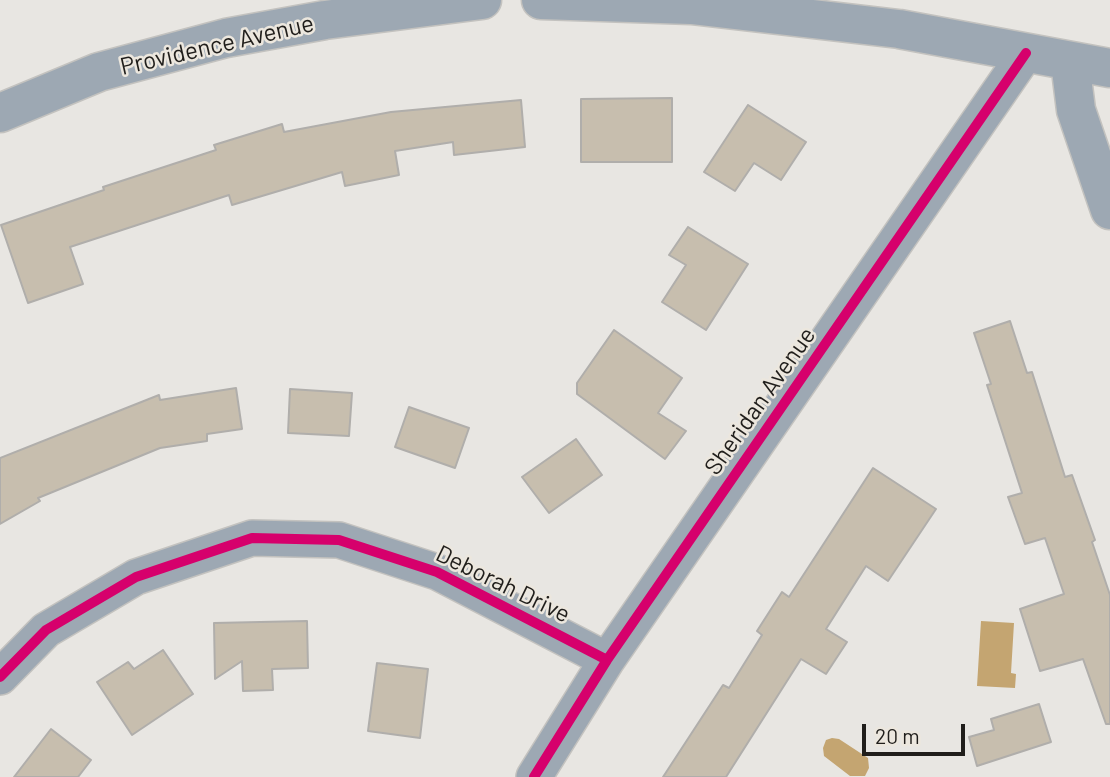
<!DOCTYPE html>
<style>
body{margin:0}
#map{position:relative;width:1110px;height:777px;overflow:hidden;background:#e8e6e2;font-family:Barlow,sans-serif}
canvas{display:block}
.scale{position:absolute;left:862px;top:724px;width:103px;height:32px;box-sizing:border-box;border:4px solid #201e1b;border-top:0;padding-left:9px;font-size:21px;line-height:24px;white-space:nowrap;color:#201e1b;-webkit-text-stroke:5px #ece7de;paint-order:stroke}
</style>
<div id="map">
<canvas width="1110" height="777"></canvas>
<div class="scale">20 m</div>
</div>
<script>
const ctx = document.querySelector('canvas').getContext('2d');
ctx.lineJoin = 'round';
function fillPath(path, color) {
  ctx.fillStyle = color;
  ctx.fill(path, 'evenodd');
}
function toPath(rows) {
  const path = new Path2D();
  for (const r of rows) {
    path.moveTo(r[0], r[1]);
    for (let i = 2; i < r.length; i += 2) path.lineTo(r[i], r[i + 1]);
  }
  return path;
}
function trace(path, color, width, dash) {
  ctx.strokeStyle = color;
  ctx.lineWidth = width;
  ctx.lineCap = dash ? 'butt' : 'round';
  ctx.setLineDash(dash || []);
  ctx.stroke(path);
}
function drawText(font, color, halo, rows, align = 'center') {
  ctx.font = font + ' Barlow,sans-serif';
  ctx.lineWidth = 5;
  ctx.setLineDash([]);
  ctx.textBaseline = 'middle';
  ctx.strokeStyle = halo;
  ctx.fillStyle = color;
  for (const [text, x, y, turn = 0] of rows) {
    ctx.save();
    ctx.translate(x, y);
    ctx.rotate((+turn || 0) * Math.PI / 180);
    ctx.textAlign = isNaN(turn) ? turn : align;
    if (halo) ctx.strokeText(text, 0, 0);
    ctx.fillText(text, 0, 0);
    ctx.restore();
  }
}
fillPath(toPath([
 [981,621,1014,623,1011,673,1016,674,1015,688,977,686],
 [832,738,839,739,868,758,869,768,865,776,850,776,824,756,823,748,826,740]
]), '#c4a571');
const building = toPath([
 [672,98,672,162,581,162,581,99,672,98],
 [521,100,525,147,454,155,453,142,395,151,399,175,345,186,342,172,232,205,229,195,70,247,83,284,28,303,1,225,104,190,103,187,216,150,214,145,282,124,284,132,391,112,521,100],
 [748,105,806,142,781,180,754,163,735,191,704,172,748,105],
 [688,227,748,264,706,330,662,302,686,265,669,255,688,227],
 [1010,321,1027,373,1032,372,1065,477,1072,475,1095,540,1092,542,1110,595,1110,724,1106,724,1083,659,1040,671,1020,609,1064,594,1045,538,1025,544,1008,497,1022,493,987,385,991,384,974,333,1010,321],
 [614,330,682,378,658,413,686,431,665,459,577,394,577,383,614,330],
 [236,388,242,429,207,434,207,441,160,448,38,498,40,501,0,524,0,458,159,395,160,400,236,388],
 [290,389,352,393,349,436,288,433,290,389],
 [409,407,469,428,455,468,395,447,409,407],
 [576,439,602,475,549,513,522,477,576,439],
 [873,468,936,509,888,581,866,566,826,629,847,642,826,674,801,659,726,777,663,777,723,685,729,688,762,635,757,631,782,592,789,597,873,468],
 [307,621,308,668,272,669,273,690,243,691,242,661,215,679,214,623,307,621],
 [163,650,193,694,132,735,97,682,128,662,134,669,163,650],
 [377,663,428,669,420,738,368,731,377,663],
 [1039,704,1051,742,977,766,969,737,994,730,991,719,1039,704],
 [51,729,91,760,78,777,14,777,51,729]
]);
fillPath(building, '#c7beae');
trace(building, '#b0aeab', 2);
const minor = toPath([
 [0,677,46,630,136,577,252,538,339,540,437,572,607,660],
 [534,777,607,660,1026,53]
]);
const tertiary = toPath([
 [541,0,691,5,899,29,1110,68],
 [1070,62,1076,110,1110,210],
 [0,113,99,72,226,38,325,20,482,0]
]);
trace(minor, '#c3c2bf', 38);
trace(tertiary, '#c3c2bf', 41);
trace(minor, '#9da8b3', 35);
trace(tertiary, '#9da8b3', 38);
trace(toPath([
 [0,677,46,630,136,577,252,538,339,540,437,572,607,660],
 [534,777,607,660,1026,53]
]), '#d6006c', 10);
drawText('24px', '#201e1b', '#ece7de', [
 ["Providence Avenue",217,45,-13],
 ["Sheridan Avenue",760,401,-55],
 ["Deborah Drive",503,584,26]
]);
</script>
